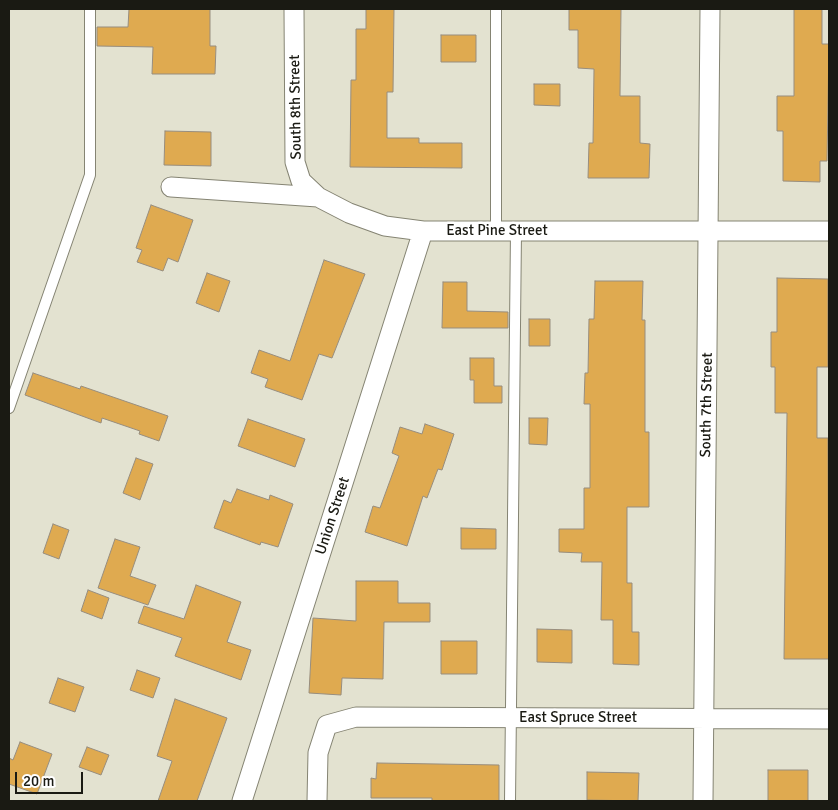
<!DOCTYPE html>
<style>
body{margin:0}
#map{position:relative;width:838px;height:810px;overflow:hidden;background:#e3e2d0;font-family:Signika,sans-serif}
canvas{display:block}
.frame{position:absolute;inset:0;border:10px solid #1a1a13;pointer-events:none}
.scale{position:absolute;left:15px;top:772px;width:68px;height:22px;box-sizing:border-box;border:2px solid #1a1a13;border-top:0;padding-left:6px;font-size:15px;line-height:18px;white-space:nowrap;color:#1a1a13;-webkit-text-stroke:4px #fff;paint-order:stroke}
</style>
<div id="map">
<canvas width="838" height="810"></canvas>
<div class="frame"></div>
<div class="scale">20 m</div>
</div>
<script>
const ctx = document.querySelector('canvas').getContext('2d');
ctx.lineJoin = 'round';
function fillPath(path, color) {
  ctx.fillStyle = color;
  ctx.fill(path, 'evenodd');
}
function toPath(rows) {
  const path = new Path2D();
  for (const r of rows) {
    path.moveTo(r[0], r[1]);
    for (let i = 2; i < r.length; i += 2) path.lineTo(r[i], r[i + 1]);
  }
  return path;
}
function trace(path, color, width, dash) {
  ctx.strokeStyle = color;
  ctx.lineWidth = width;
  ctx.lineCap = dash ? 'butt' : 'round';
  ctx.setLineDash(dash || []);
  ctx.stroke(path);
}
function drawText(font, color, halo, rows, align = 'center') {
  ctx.font = font + ' Signika,sans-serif';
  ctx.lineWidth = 4.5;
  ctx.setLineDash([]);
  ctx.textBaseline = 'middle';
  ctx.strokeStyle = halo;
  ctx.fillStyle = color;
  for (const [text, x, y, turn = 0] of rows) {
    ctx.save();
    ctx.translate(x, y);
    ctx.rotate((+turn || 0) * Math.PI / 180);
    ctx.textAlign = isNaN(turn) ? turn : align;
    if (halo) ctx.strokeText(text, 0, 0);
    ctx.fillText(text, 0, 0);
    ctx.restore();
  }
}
const building = toPath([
 [129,9,210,9,210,46,216,46,215,74,152,74,153,47,97,46,97,27,128,27,129,9],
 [366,9,394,9,393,92,387,92,387,138,419,138,419,143,462,143,462,168,350,167,351,80,356,80,356,29,366,29,366,9],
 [569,9,621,9,620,96,640,96,640,143,650,144,649,178,588,178,589,143,593,143,594,69,578,68,578,30,569,30,569,9],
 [794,9,822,9,822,44,829,44,827,161,820,161,820,182,783,181,783,131,777,131,777,96,794,96,794,9],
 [441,35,476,35,476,62,441,62,441,35],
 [534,84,560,84,560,106,534,105,534,84],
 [165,131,211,132,211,166,164,165,165,131],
 [151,205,193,220,178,262,168,258,163,271,137,262,142,250,136,248,151,205],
 [324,260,365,274,332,358,319,354,302,400,265,387,268,379,251,373,259,350,290,361,324,260],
 [207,273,230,281,219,312,196,303,207,273],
 [777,278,828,279,828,367,817,367,817,438,828,438,829,659,784,659,787,413,775,413,775,367,771,367,771,332,777,332,777,278],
 [595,281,643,281,642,320,645,320,645,432,649,432,649,507,627,507,627,583,632,583,632,632,639,632,639,665,613,664,613,620,601,620,602,562,581,562,582,553,559,552,559,529,584,529,584,488,590,488,590,404,584,404,585,373,588,373,589,319,594,319,595,281],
 [443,282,467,282,467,311,508,312,508,328,442,328,443,282],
 [529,319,550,319,550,346,529,346,529,319],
 [470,358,494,358,494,386,502,386,502,403,474,403,474,380,470,380,470,358],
 [33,373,80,389,81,386,168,416,159,441,139,434,140,431,102,418,101,423,25,395,33,373],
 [529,418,548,418,547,445,529,444,529,418],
 [248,419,305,439,295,467,238,446,248,419],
 [425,424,454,434,442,470,438,469,427,498,423,496,407,546,365,532,373,506,380,508,399,456,392,453,400,427,422,434,425,424],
 [136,458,153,464,140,500,123,493,136,458],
 [237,489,269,500,270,495,293,504,278,547,261,542,260,545,214,528,224,500,231,503,237,489],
 [53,524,69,530,59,559,43,553,53,524],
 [461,528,496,529,496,549,461,549,461,528],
 [115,539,140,547,130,576,156,585,148,605,98,588,115,539],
 [356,581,398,581,398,603,430,603,430,622,384,622,383,679,342,678,341,695,309,693,313,618,356,621,356,581],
 [196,585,241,602,227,642,251,650,241,680,175,656,182,638,138,623,144,606,184,619,196,585],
 [88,590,109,598,102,619,81,611,88,590],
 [537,629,572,630,572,663,537,662,537,629],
 [441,641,477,641,477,674,441,674,441,641],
 [137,670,160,678,153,698,130,690,137,670],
 [58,678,84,687,75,712,49,703,58,678],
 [175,699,227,718,197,801,158,801,172,761,157,756,175,699],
 [20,742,52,754,37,794,9,784,9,758,13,760,20,742],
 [87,747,109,755,101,775,79,767,87,747],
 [377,763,499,765,499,801,432,801,432,798,371,798,371,778,376,779,377,763],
 [768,770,808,770,808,801,768,801,768,770],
 [587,772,639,773,638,801,587,800,587,772]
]);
fillPath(building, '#dfaa50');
trace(building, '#978d7e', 1);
const lane = toPath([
 [496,9,496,231],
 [9,408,90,175,90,9],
 [510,801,516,231]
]);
const street = toPath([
 [294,9,295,162,301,181,318,197],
 [171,187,318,197,349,213,385,226,423,231,829,231],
 [242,801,423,231],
 [317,801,318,753,327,725,356,717,829,719],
 [703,801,710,9]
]);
trace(lane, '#858473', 12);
trace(street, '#858473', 21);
trace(lane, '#fff', 10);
trace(street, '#fff', 19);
drawText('15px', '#1a1a13', '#fff', [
 ["South 8th Street",296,107,-91],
 ["East Pine Street",497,231],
 ["South 7th Street",707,405,-89],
 ["Union Street",333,516,-72],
 ["East Spruce Street",578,718]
]);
</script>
